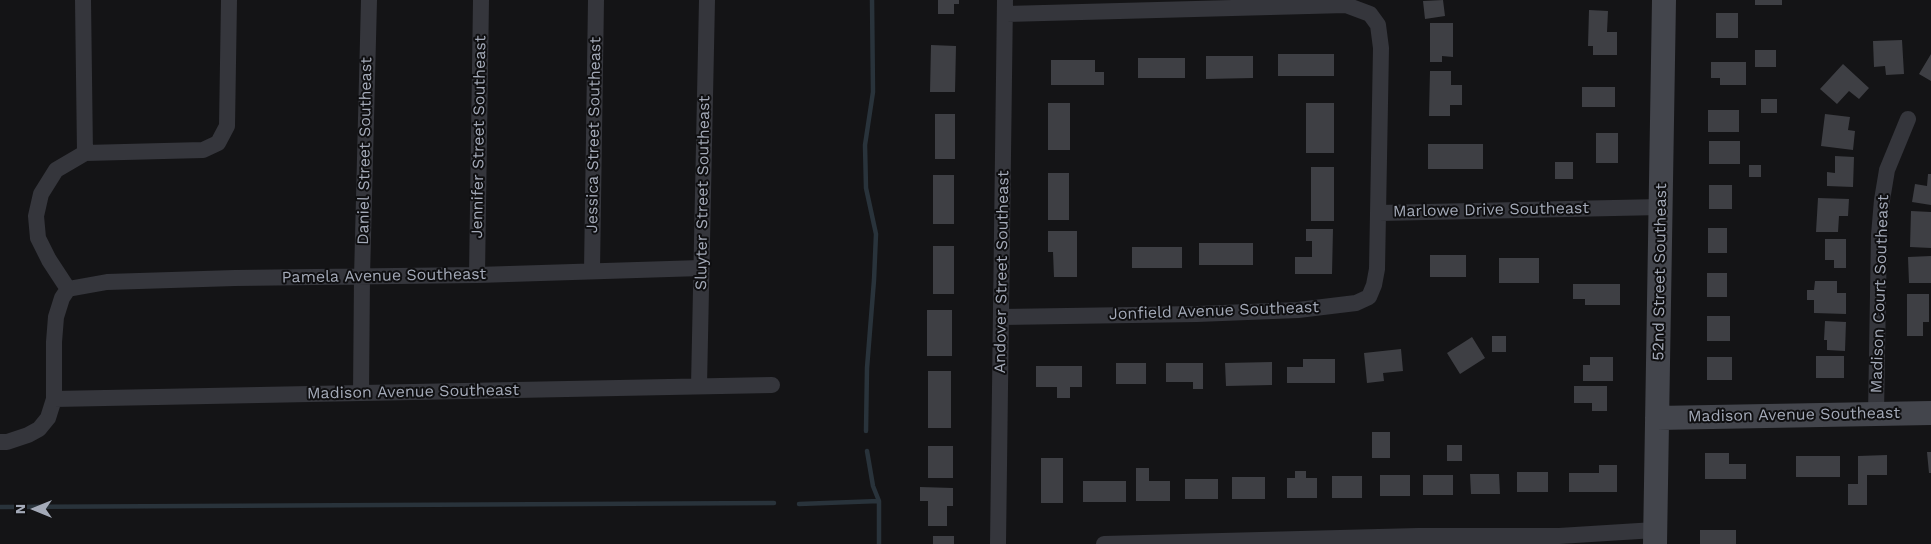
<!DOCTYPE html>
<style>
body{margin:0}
#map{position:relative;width:1931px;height:544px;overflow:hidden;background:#141416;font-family:"Work Sans",sans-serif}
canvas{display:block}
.north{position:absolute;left:10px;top:484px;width:50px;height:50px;-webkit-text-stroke:4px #0f0f11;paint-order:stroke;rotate:270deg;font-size:14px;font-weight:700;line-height:20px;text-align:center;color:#a4aab8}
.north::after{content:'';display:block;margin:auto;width:18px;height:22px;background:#a4aab8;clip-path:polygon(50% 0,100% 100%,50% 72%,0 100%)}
</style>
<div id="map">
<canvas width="1931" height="544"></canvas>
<div class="north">N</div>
</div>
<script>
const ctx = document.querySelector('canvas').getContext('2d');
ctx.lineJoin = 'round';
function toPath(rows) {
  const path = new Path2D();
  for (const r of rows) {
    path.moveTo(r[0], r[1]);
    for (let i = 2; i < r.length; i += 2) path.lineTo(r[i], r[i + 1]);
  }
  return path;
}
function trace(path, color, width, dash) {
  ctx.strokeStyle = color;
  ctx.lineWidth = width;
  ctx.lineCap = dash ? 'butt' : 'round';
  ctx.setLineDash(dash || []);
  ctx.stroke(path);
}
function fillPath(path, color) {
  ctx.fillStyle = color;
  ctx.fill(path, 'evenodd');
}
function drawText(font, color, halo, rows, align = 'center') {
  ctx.font = font + ' "Work Sans",sans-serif';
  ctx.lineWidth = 4;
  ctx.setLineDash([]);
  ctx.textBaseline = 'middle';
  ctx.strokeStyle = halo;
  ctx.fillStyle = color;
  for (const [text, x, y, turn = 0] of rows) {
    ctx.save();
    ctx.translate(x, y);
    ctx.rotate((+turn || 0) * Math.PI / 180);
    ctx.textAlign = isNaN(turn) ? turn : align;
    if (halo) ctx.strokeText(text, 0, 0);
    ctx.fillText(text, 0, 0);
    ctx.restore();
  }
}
trace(toPath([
 [866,431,867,368,874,280,876,234,866,188,865,145,873,92,872,0],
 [867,451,873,486,879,501,879,544],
 [799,504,879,501],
 [0,507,774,503]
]), '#29333b', 4.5);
fillPath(toPath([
 [938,0,959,0,959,4,954,4,954,14,938,14],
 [1443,0,1445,16,1425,19,1423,1],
 [1755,0,1782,0,1782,5,1755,5],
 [1589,10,1608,11,1607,32,1617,32,1617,55,1593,55,1593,46,1588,46],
 [1716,13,1738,13,1738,38,1716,38],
 [1430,23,1453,23,1453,57,1442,56,1442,62,1430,62],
 [1902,40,1904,74,1886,75,1885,66,1874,67,1873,41],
 [931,45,956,46,955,92,930,92],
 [1755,50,1776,50,1776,67,1755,67],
 [1278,54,1334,54,1334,76,1278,76],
 [1931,54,1931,81,1919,74],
 [1206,56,1253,56,1253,78,1206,79],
 [1138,58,1185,58,1185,78,1138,78],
 [1051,60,1095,60,1095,72,1104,72,1104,85,1051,85],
 [1711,62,1746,62,1746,85,1720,85,1720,78,1711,78],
 [1843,64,1869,88,1859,99,1849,91,1837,104,1820,89],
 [1430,71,1451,71,1451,85,1462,85,1462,105,1450,105,1450,116,1429,116],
 [1582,87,1615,87,1615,107,1582,107],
 [1761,99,1777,99,1777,113,1761,113],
 [1048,103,1070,103,1070,150,1048,150],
 [1306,103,1334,103,1334,153,1306,153],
 [1708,110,1739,110,1739,132,1708,132],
 [935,114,955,114,955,159,935,159],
 [1825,114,1850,117,1848,130,1855,131,1853,150,1821,146],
 [1596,133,1618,133,1618,163,1596,163],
 [1709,141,1740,141,1740,164,1709,164],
 [1428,144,1483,144,1483,169,1428,169],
 [1835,156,1854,157,1853,187,1827,186,1827,172,1835,173],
 [1555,162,1573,162,1573,179,1555,179],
 [1749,165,1761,165,1761,177,1749,177],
 [1311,167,1334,167,1334,221,1311,221],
 [1048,173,1069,173,1069,220,1048,220],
 [1928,174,1931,174,1931,205,1912,202,1915,184,1927,186],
 [933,175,954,175,954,224,933,224],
 [1709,185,1732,185,1732,209,1709,209],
 [1818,198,1849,199,1848,216,1839,216,1838,232,1816,232],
 [1911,211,1931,212,1931,248,1910,247],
 [1708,228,1727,228,1727,253,1708,253],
 [1306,229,1333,229,1332,274,1295,274,1295,257,1312,257,1312,241,1306,241],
 [1048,231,1077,231,1077,277,1054,277,1053,252,1048,252],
 [1825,239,1846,239,1846,268,1834,268,1834,260,1825,260],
 [1199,243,1253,243,1253,265,1199,265],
 [933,246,954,246,954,294,933,294],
 [1132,247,1182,247,1182,268,1132,268],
 [1430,255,1466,255,1466,277,1430,277],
 [1931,256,1931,283,1909,283,1908,257],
 [1499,258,1539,258,1539,283,1499,283],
 [1707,273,1727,273,1727,297,1707,297],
 [1815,281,1837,281,1837,293,1846,293,1846,314,1814,313,1814,300,1807,300,1807,290,1814,290],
 [1573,284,1620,284,1620,305,1585,305,1585,299,1573,299],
 [1907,294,1929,294,1929,322,1923,322,1923,336,1907,336],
 [927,310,952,310,952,356,927,356],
 [1707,316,1730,316,1730,341,1707,341],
 [1825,321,1846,322,1845,351,1827,350,1827,340,1824,340],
 [1492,336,1506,336,1506,352,1492,352],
 [1472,337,1485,358,1460,374,1447,353],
 [1401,349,1403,371,1383,373,1384,381,1367,383,1364,353],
 [1816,356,1844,356,1844,378,1816,378],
 [1590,357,1613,357,1613,381,1583,381,1583,365,1590,365],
 [1707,357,1732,357,1732,380,1707,380],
 [1303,359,1335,359,1335,383,1287,383,1287,367,1303,367],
 [1272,362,1272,385,1226,386,1225,363],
 [1116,363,1146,363,1146,384,1116,384],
 [1166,363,1203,363,1203,389,1193,389,1193,382,1166,382],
 [1036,366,1082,366,1082,387,1070,387,1070,398,1057,398,1057,387,1036,387],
 [928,371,951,371,951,428,928,428],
 [1574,386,1607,386,1607,411,1592,411,1592,403,1574,403],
 [1372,432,1390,432,1390,458,1372,458],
 [1447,445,1462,445,1462,461,1447,461],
 [928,446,953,446,953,478,928,478],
 [1927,452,1931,452,1931,473,1929,473],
 [1705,453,1729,453,1729,464,1746,464,1746,479,1705,479],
 [1887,455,1887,475,1867,475,1867,505,1848,505,1848,484,1858,484,1858,456],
 [1796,456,1840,456,1840,477,1796,477],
 [1041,458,1063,458,1063,503,1041,503],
 [1599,465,1617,465,1617,492,1569,492,1569,473,1599,473],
 [1136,468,1149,468,1149,481,1170,481,1170,501,1136,501],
 [1295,471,1306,471,1306,478,1317,478,1317,498,1287,498,1287,478,1295,478],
 [1517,472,1548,472,1548,492,1517,492],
 [1470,474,1499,474,1500,494,1471,494],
 [1380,475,1410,475,1410,496,1380,496],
 [1423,475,1453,475,1453,495,1423,495],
 [1332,476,1362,476,1362,498,1332,498],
 [1232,477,1265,477,1265,499,1232,499],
 [1185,479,1218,479,1218,499,1185,499],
 [1083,481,1126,481,1126,502,1083,502],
 [920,487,953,488,953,506,947,506,947,526,928,526,928,501,920,501],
 [1700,530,1736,530,1736,544,1700,544],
 [933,536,954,536,954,544,933,544]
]), '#3e3f44');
trace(toPath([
 [85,153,203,150,218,143,227,126,229,0],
 [1379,213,1661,207],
 [592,270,596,0],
 [477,275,481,0],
 [68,289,107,282,235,278,477,275,701,268],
 [1002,317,1197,314,1298,310,1356,303,1369,297,1374,285,1377,269,1381,48,1378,25,1370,14,1346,5,1006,14],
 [699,386,707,0],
 [361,393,362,277,369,0],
 [54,399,772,385],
 [1876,414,1879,235,1882,200,1887,170,1908,119],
 [0,442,7,442,28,435,39,429,48,418,54,399,54,342,56,317,62,298,68,289,49,260,38,238,36,216,41,194,56,170,85,153,83,0],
 [998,544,1005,0],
 [1104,544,1418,536,1559,536,1655,530]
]), '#35363c', 16);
trace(toPath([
 [1657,418,1931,413],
 [1655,544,1664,0]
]), '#43454c', 24);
drawText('16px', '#a4aab8', '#0f0f11', [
 ["Jessica Street Southeast",594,135,-89],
 ["Jennifer Street Southeast",479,137,-89],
 ["Daniel Street Southeast",365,151,-89],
 ["Sluyter Street Southeast",703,193,-89],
 ["Marlowe Drive Southeast",1491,210,-1],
 ["Andover Street Southeast",1002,272,-89],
 ["52nd Street Southeast",1660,272,-89],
 ["Pamela Avenue Southeast",384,276,-1],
 ["Madison Court Southeast",1880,294,-88],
 ["Jonfield Avenue Southeast",1214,311,-2],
 ["Madison Avenue Southeast",413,392,-1],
 ["Madison Avenue Southeast",1794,415,-1]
]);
</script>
